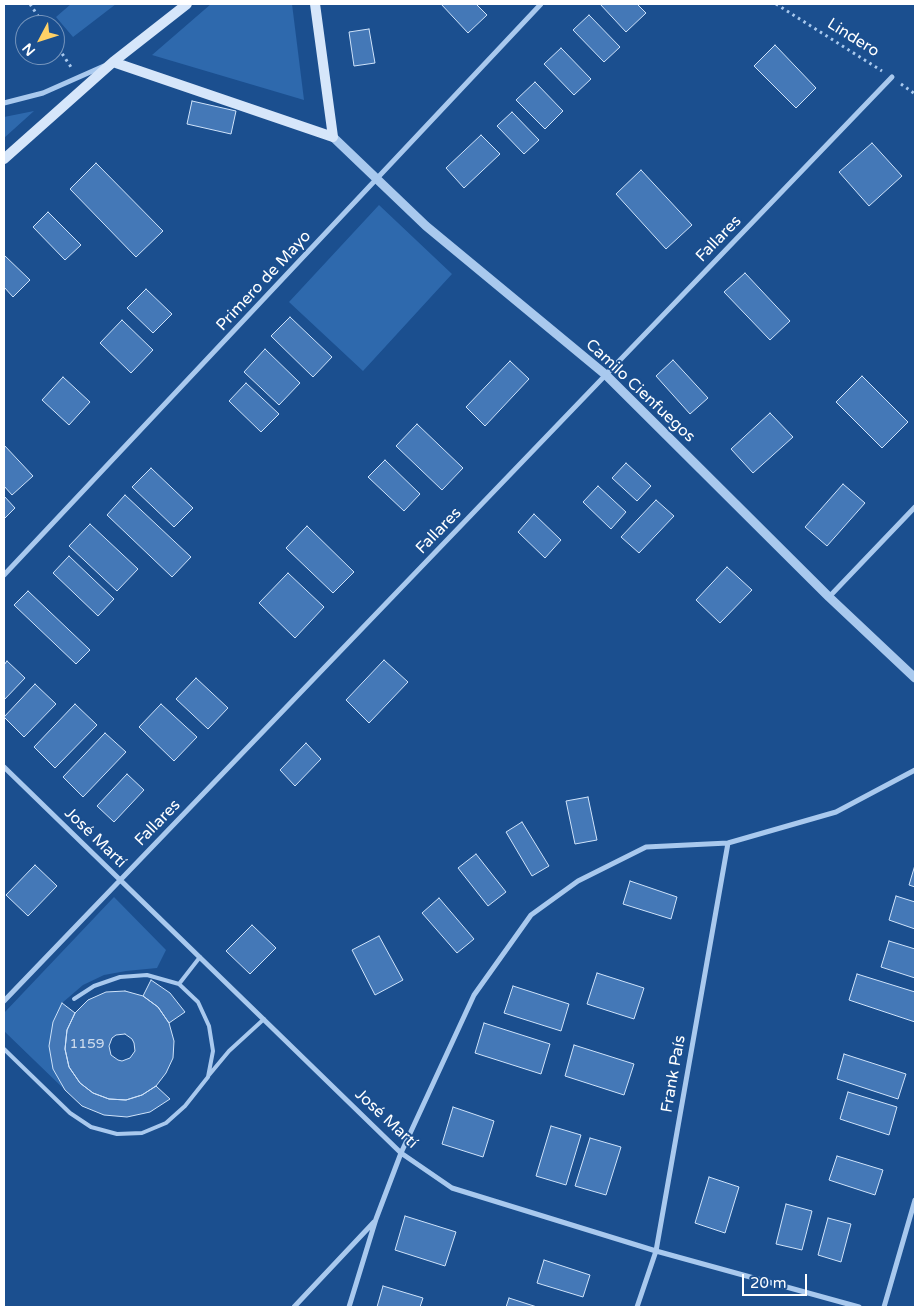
<!DOCTYPE html>
<meta charset="utf-8">
<style>
body{margin:0}
#map{position:relative;width:919px;height:1311px;overflow:hidden;background:#1b4f8f;font-family:"Varela Round",sans-serif}
canvas{display:block}
.frame{position:absolute;inset:0;border:5px solid #fff;pointer-events:none}
.north{position:absolute;left:15px;top:15px;width:50px;height:50px;box-sizing:border-box;background:#1b4f8f;border:1px solid #7695bc;border-radius:50%;rotate:230deg;font-size:14px;font-weight:700;line-height:20px;text-align:center;color:#fff}
.north::after{content:'';display:block;margin:auto;width:18px;height:22px;background:#ffd166;clip-path:polygon(50% 0,100% 100%,50% 72%,0 100%)}
.scale{position:absolute;left:742px;top:1274px;width:65px;height:22px;box-sizing:border-box;border:2px solid #fff;border-top:0;padding-left:6px;font-size:15px;line-height:18px;white-space:nowrap;color:#fff;-webkit-text-stroke:4px #1b4f8f;paint-order:stroke}
</style>
<div id="map">
<canvas width="919" height="1311"></canvas>
<div class="frame"></div>
<div class="north">N</div>
<div class="scale">20 m</div>
</div>
<script>
const ctx = document.querySelector('canvas').getContext('2d');
ctx.lineJoin = 'round';
function fillPath(path, color) {
  ctx.fillStyle = color;
  ctx.fill(path, 'evenodd');
}
function toPath(rows) {
  const path = new Path2D();
  for (const r of rows) {
    path.moveTo(r[0], r[1]);
    for (let i = 2; i < r.length; i += 2) path.lineTo(r[i], r[i + 1]);
  }
  return path;
}
function trace(path, color, width, dash) {
  ctx.strokeStyle = color;
  ctx.lineWidth = width;
  ctx.lineCap = dash ? 'butt' : 'round';
  ctx.setLineDash(dash || []);
  ctx.stroke(path);
}
function drawText(font, color, halo, rows, align = 'center') {
  ctx.font = font + ' "Varela Round",sans-serif';
  ctx.lineWidth = 4;
  ctx.setLineDash([]);
  ctx.textBaseline = 'middle';
  ctx.strokeStyle = halo;
  ctx.fillStyle = color;
  for (const [text, x, y, turn = 0] of rows) {
    ctx.save();
    ctx.translate(x, y);
    ctx.rotate((+turn || 0) * Math.PI / 180);
    ctx.textAlign = isNaN(turn) ? turn : align;
    if (halo) ctx.strokeText(text, 0, 0);
    ctx.fillText(text, 0, 0);
    ctx.restore();
  }
}
fillPath(toPath([
 [71,4,116,4,73,37,56,17],
 [211,4,292,4,304,100,152,55],
 [34,111,4,138,4,117],
 [379,205,452,274,363,371,289,302],
 [114,897,166,950,157,968,126,971,104,975,83,985,62,1003,53,1022,49,1046,53,1069,65,1090,4,1031,4,1013]
]), '#2e69ad');
const building = toPath([
 [441,4,476,4,487,15,468,33,441,4],
 [600,4,637,4,646,13,626,32,600,4],
 [589,15,620,47,604,62,573,30,589,15],
 [369,29,375,63,354,66,349,32,369,29],
 [775,45,816,88,796,108,754,66,775,45],
 [561,48,591,79,574,95,544,64,561,48],
 [535,82,563,111,545,129,516,100,535,82],
 [192,101,236,111,231,134,187,124,192,101],
 [512,112,539,140,524,154,497,126,512,112],
 [481,135,500,154,464,188,446,168,481,135],
 [872,143,902,176,869,206,839,172,872,143],
 [96,163,163,231,136,257,70,189,96,163],
 [641,170,692,225,666,249,616,194,641,170],
 [48,212,81,245,65,260,33,227,48,212],
 [4,255,30,280,13,297,4,287,4,255],
 [745,273,790,321,770,340,724,292,745,273],
 [146,289,172,314,153,333,127,308,146,289],
 [290,317,332,357,313,377,271,336,290,317],
 [122,320,153,350,131,373,100,343,122,320],
 [265,349,300,383,279,405,244,372,265,349],
 [673,360,708,398,690,414,656,376,673,360],
 [510,361,529,379,485,426,466,407,510,361],
 [862,376,908,422,882,448,836,402,862,376],
 [63,377,90,402,69,425,42,400,63,377],
 [246,383,279,414,261,432,229,401,246,383],
 [770,413,793,437,753,473,731,449,770,413],
 [417,424,463,468,442,490,396,446,417,424],
 [4,445,33,476,12,495,4,486,4,445],
 [385,460,420,494,404,511,368,477,385,460],
 [626,463,651,486,637,501,612,478,626,463],
 [151,468,193,508,174,527,132,487,151,468],
 [843,484,865,503,827,546,805,527,843,484],
 [598,486,626,512,611,529,583,502,598,486],
 [125,495,191,557,172,577,107,515,125,495],
 [4,496,15,508,4,519,4,496],
 [656,500,674,516,639,553,621,537,656,500],
 [534,514,561,540,545,558,518,532,534,514],
 [90,524,138,569,117,591,69,546,90,524],
 [307,526,354,572,333,593,286,548,307,526],
 [69,556,114,599,98,616,53,573,69,556],
 [727,567,752,590,720,623,696,600,727,567],
 [288,573,324,607,295,638,259,603,288,573],
 [28,591,90,650,76,664,14,605,28,591],
 [384,660,408,682,369,723,346,700,384,660],
 [7,661,25,678,4,700,4,665,7,661],
 [196,678,228,708,208,729,176,699,196,678],
 [35,684,56,704,24,737,4,717,35,684],
 [75,704,97,725,55,768,34,747,75,704],
 [161,704,197,737,174,761,139,727,161,704],
 [105,733,126,752,83,797,63,777,105,733],
 [306,743,321,759,295,786,280,770,306,743],
 [127,774,144,790,114,822,97,806,127,774],
 [588,797,597,840,575,844,566,801,588,797],
 [522,822,549,866,532,876,506,832,522,822],
 [476,854,506,892,488,906,458,868,476,854],
 [35,865,57,886,28,916,6,895,35,865],
 [915,865,915,887,909,885,915,865],
 [630,881,677,897,671,919,623,904,630,881],
 [896,896,915,902,915,929,889,920,896,896],
 [439,898,474,939,457,953,422,913,439,898],
 [252,925,276,948,250,974,226,951,252,925],
 [379,936,403,980,375,995,352,950,379,936],
 [889,941,915,949,915,978,881,967,889,941],
 [597,973,644,988,634,1019,587,1004,597,973],
 [857,974,915,992,915,1022,849,1000,857,974],
 [151,980,170,993,185,1012,169,1023,158,1007,143,996,151,980],
 [513,986,569,1004,561,1031,504,1013,513,986],
 [125,991,143,996,158,1007,169,1023,174,1041,173,1058,166,1073,156,1086,142,1095,126,1100,109,1099,93,1093,80,1083,69,1067,65,1049,67,1030,75,1013,88,1000,106,992,125,991],
 [125,1034,132,1039,134,1043,135,1051,130,1058,122,1061,118,1060,111,1055,109,1046,112,1038,116,1035,125,1034],
 [62,1003,75,1013,67,1030,65,1049,69,1067,80,1083,93,1093,109,1099,126,1100,142,1095,156,1086,170,1099,150,1112,127,1117,104,1115,82,1106,65,1090,53,1069,49,1046,53,1022,62,1003],
 [484,1023,550,1044,541,1074,475,1053,484,1023],
 [574,1045,634,1064,624,1095,565,1076,574,1045],
 [844,1054,906,1074,898,1099,837,1079,844,1054],
 [848,1092,897,1107,889,1135,840,1119,848,1092],
 [453,1107,494,1121,483,1157,442,1144,453,1107],
 [551,1126,581,1135,566,1185,536,1176,551,1126],
 [590,1138,621,1147,606,1195,575,1186,590,1138],
 [837,1156,883,1170,875,1195,829,1180,837,1156],
 [709,1177,739,1187,725,1233,695,1223,709,1177],
 [786,1204,812,1211,802,1250,776,1244,786,1204],
 [405,1216,456,1232,445,1266,395,1250,405,1216],
 [828,1218,851,1224,841,1262,818,1255,828,1218],
 [544,1260,590,1275,583,1297,537,1283,544,1260],
 [383,1286,423,1298,420,1307,377,1307,383,1286],
 [509,1298,537,1307,506,1307,509,1298]
]);
fillPath(building, '#4478b7');
trace(building, '#cfe3fa', 1);
trace(toPath([
 [30,4,44,25],
 [776,4,882,71],
 [55,43,71,67],
 [901,84,915,94]
]), '#a9c9ee', 3, [2.5, 4]);
trace(toPath([
 [179,984,200,957],
 [4,1049,70,1113,91,1127,117,1134,142,1133,166,1123,185,1106,208,1077,213,1051,209,1026,198,1002,179,984,147,975,120,977,94,986,74,999],
 [209,1075,229,1051,264,1019]
]), '#a9c9ee', 4);
trace(toPath([
 [4,103,43,93,104,66],
 [4,575,541,4],
 [829,597,915,507],
 [4,767,401,1153,452,1188,656,1251,859,1307],
 [4,1001,892,77],
 [294,1307,374,1222],
 [349,1307,376,1219,401,1153,474,995,531,915,578,881,646,847,728,843,836,812,915,770],
 [637,1307,656,1251,728,843],
 [884,1307,915,1200]
]), '#a9c9ee', 5);
trace(toPath([
 [333,137,426,226,606,375,829,597,915,678]
]), '#a9c9ee', 9);
trace(toPath([
 [113,62,333,137,315,4],
 [4,159,113,62,187,4]
]), '#d6e6fa', 10);
drawText('14px', '#d0dded', null, [
 ["1159",87,1044]
]);
drawText('16px', '#fff', '#1b4f8f', [
 ["Lindero",853,38,32],
 ["Fallares",719,239,-46],
 ["Primero de Mayo",264,281,-47],
 ["Camilo Cienfuegos",640,391,43],
 ["Fallares",439,531,-46],
 ["Fallares",158,823,-46],
 ["José Martí",95,838,44],
 ["Frank País",674,1074,-80],
 ["José Martí",386,1119,43]
]);
</script>
